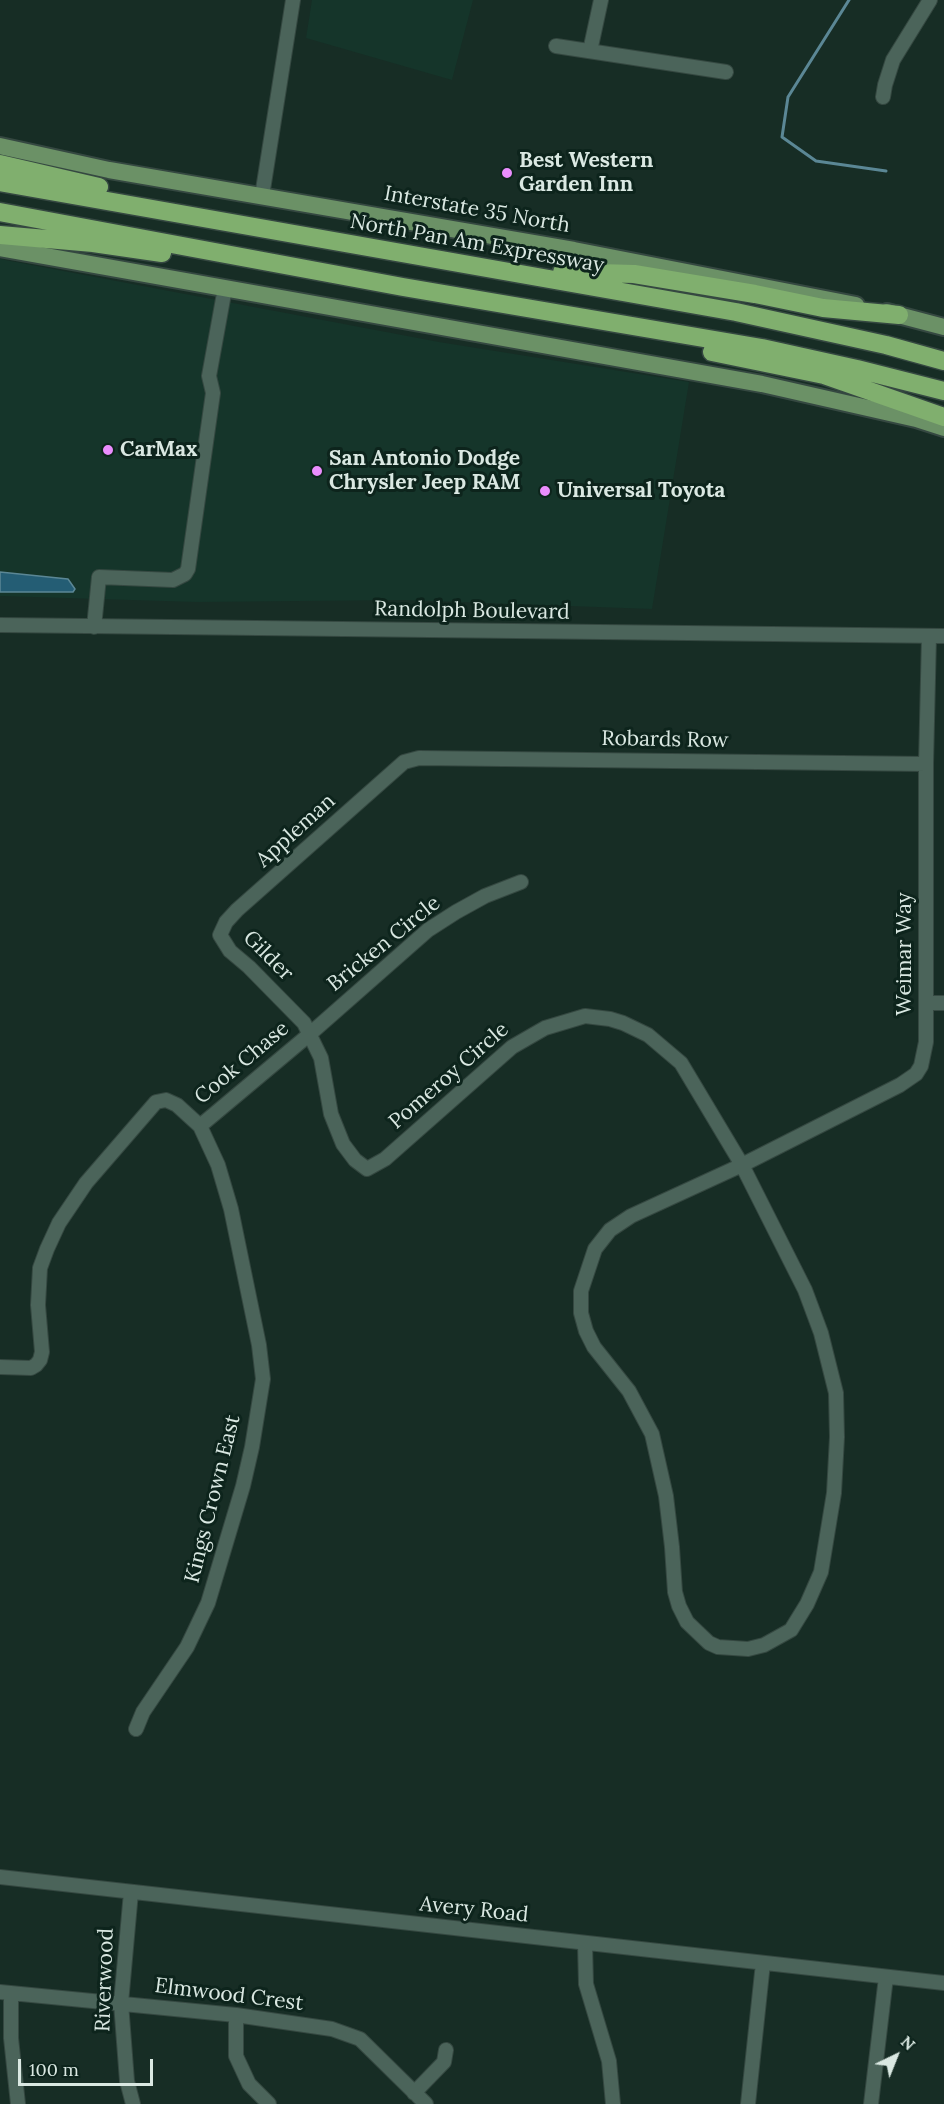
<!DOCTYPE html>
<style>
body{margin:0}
#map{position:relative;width:944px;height:2104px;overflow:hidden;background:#172d25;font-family:Lora,serif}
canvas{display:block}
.north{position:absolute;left:866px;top:2026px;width:60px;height:60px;-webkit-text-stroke:4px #0d241c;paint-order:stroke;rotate:43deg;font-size:16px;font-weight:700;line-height:24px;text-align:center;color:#dae8e2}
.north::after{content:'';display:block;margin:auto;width:21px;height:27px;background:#dae8e2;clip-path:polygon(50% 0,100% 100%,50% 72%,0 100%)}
.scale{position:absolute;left:18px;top:2059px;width:135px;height:27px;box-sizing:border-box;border:3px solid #dae8e2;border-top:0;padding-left:8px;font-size:18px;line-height:21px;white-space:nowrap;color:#dae8e2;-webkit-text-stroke:4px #0d241c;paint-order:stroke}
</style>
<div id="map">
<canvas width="944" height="2104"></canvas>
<div class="north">N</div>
<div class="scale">100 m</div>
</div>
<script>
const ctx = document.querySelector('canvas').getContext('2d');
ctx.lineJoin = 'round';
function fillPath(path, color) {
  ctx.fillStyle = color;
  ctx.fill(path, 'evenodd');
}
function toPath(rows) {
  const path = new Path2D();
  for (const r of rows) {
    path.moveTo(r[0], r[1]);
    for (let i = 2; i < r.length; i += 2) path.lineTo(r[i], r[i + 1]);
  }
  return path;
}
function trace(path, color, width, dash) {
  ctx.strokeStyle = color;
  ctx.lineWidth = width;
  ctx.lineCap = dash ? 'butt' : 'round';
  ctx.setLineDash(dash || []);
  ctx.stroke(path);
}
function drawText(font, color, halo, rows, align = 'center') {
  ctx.font = font + ' Lora,serif';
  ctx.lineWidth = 6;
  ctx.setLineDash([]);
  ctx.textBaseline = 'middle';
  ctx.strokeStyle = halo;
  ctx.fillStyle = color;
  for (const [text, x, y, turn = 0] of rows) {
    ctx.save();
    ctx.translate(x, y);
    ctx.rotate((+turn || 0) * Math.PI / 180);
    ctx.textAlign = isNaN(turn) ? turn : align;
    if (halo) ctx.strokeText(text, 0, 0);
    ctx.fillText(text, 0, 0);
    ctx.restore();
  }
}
fillPath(toPath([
 [312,0,473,0,452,80,306,38],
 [0,259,439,342,689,382,652,609,403,600,197,602,0,596]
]), '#15352a');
const water = toPath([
 [0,572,68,579,75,589,73,592,0,592,0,572]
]);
fillPath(water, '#245d74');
trace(water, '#5b8795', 1.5);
trace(toPath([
 [849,0,788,97,782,137,816,161,886,171]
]), '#5b8795', 3);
const minor = toPath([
 [556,46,726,72],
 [590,51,601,0],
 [883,97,885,85,893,60,930,0],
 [262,196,293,0],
 [0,625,944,636],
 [94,627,99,577,173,580,185,574,188,569,213,393,209,376,225,288],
 [926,764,419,758,404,762,237,910,226,922,220,935,230,951,249,967,304,1023,321,1058,331,1114,343,1144,355,1160,367,1169,385,1159,512,1047,545,1028,585,1016,610,1019,623,1023,648,1035,681,1063,742,1165,805,1290,821,1333,836,1393,837,1437,834,1493,821,1572,807,1604,791,1630,764,1645,748,1649,718,1647,709,1643,687,1622,679,1606,675,1592,672,1547,666,1496,652,1434,629,1391,594,1347,586,1331,581,1313,581,1291,595,1249,610,1230,631,1216,742,1165,900,1085,916,1074,921,1066,926,1042,926,764,929,636],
 [926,1003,944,1003],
 [200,1126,311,1033,428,930,456,912,485,896,521,882],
 [0,1367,31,1368,36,1365,40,1360,42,1352,38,1305,40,1268,47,1249,59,1223,86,1183,156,1102,166,1100,177,1105,200,1126,218,1165,231,1209,259,1345,263,1379,252,1447,243,1486,208,1603,187,1647,143,1712,136,1729],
 [0,1877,944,1983],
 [131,1892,121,2003,127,2081,133,2104],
 [585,1944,586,1984,609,2061,613,2104],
 [0,1992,236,2015,332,2029,360,2039,426,2104],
 [11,1993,11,2038,18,2104],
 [236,2015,236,2056,249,2084,269,2104],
 [414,2093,444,2062,446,2050],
 [748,2104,763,1963],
 [871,2104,886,1977]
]);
const major = toPath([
 [0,146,109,170,574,250,856,305],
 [0,248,762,384,916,419,944,428],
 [887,312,944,327]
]);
const highway = toPath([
 [0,164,99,187],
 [0,182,736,312,886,345,944,361],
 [0,212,403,287,762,348,857,369,944,391],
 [0,235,93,243,162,253],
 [562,272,634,274,755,294,823,308,899,315],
 [712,352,824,375,944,417]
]);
trace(minor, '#354841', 16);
trace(major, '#354841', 20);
trace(highway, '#354841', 21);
trace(minor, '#4b645a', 14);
trace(major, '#6b9166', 16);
trace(highway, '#80af6e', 18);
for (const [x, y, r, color] of [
 [507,173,6,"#ea8dfd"],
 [108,450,6,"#ea8dfd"],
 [317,471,6,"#ea8dfd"],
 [545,491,6,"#ea8dfd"]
]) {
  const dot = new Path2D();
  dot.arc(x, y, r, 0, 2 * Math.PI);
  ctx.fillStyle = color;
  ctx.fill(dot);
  trace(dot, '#0d241c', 2);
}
drawText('bold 21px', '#dae8e2', '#0d241c', [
 ["Best Western",519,161],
 ["Garden Inn",519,185],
 ["CarMax",120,450],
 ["San Antonio Dodge",329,459],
 ["Chrysler Jeep RAM",329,483],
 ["Universal Toyota",557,491]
], 'left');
drawText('21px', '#dae8e2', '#0d241c', [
 ["Interstate 35 North",477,210,10],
 ["North Pan Am Expressway",477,244,10],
 ["Randolph Boulevard",472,611,1],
 ["Robards Row",665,740,1],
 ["Appleman",296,831,-42],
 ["Bricken Circle",384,944,-39],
 ["Weimar Way",905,954,-90],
 ["Gilder",268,956,45],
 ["Cook Chase",242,1063,-40],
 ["Pomeroy Circle",449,1076,-41],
 ["Kings Crown East",213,1499,-76],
 ["Avery Road",474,1910,6],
 ["Riverwood",105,1980,-88],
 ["Elmwood Crest",229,1995,7]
]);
</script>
